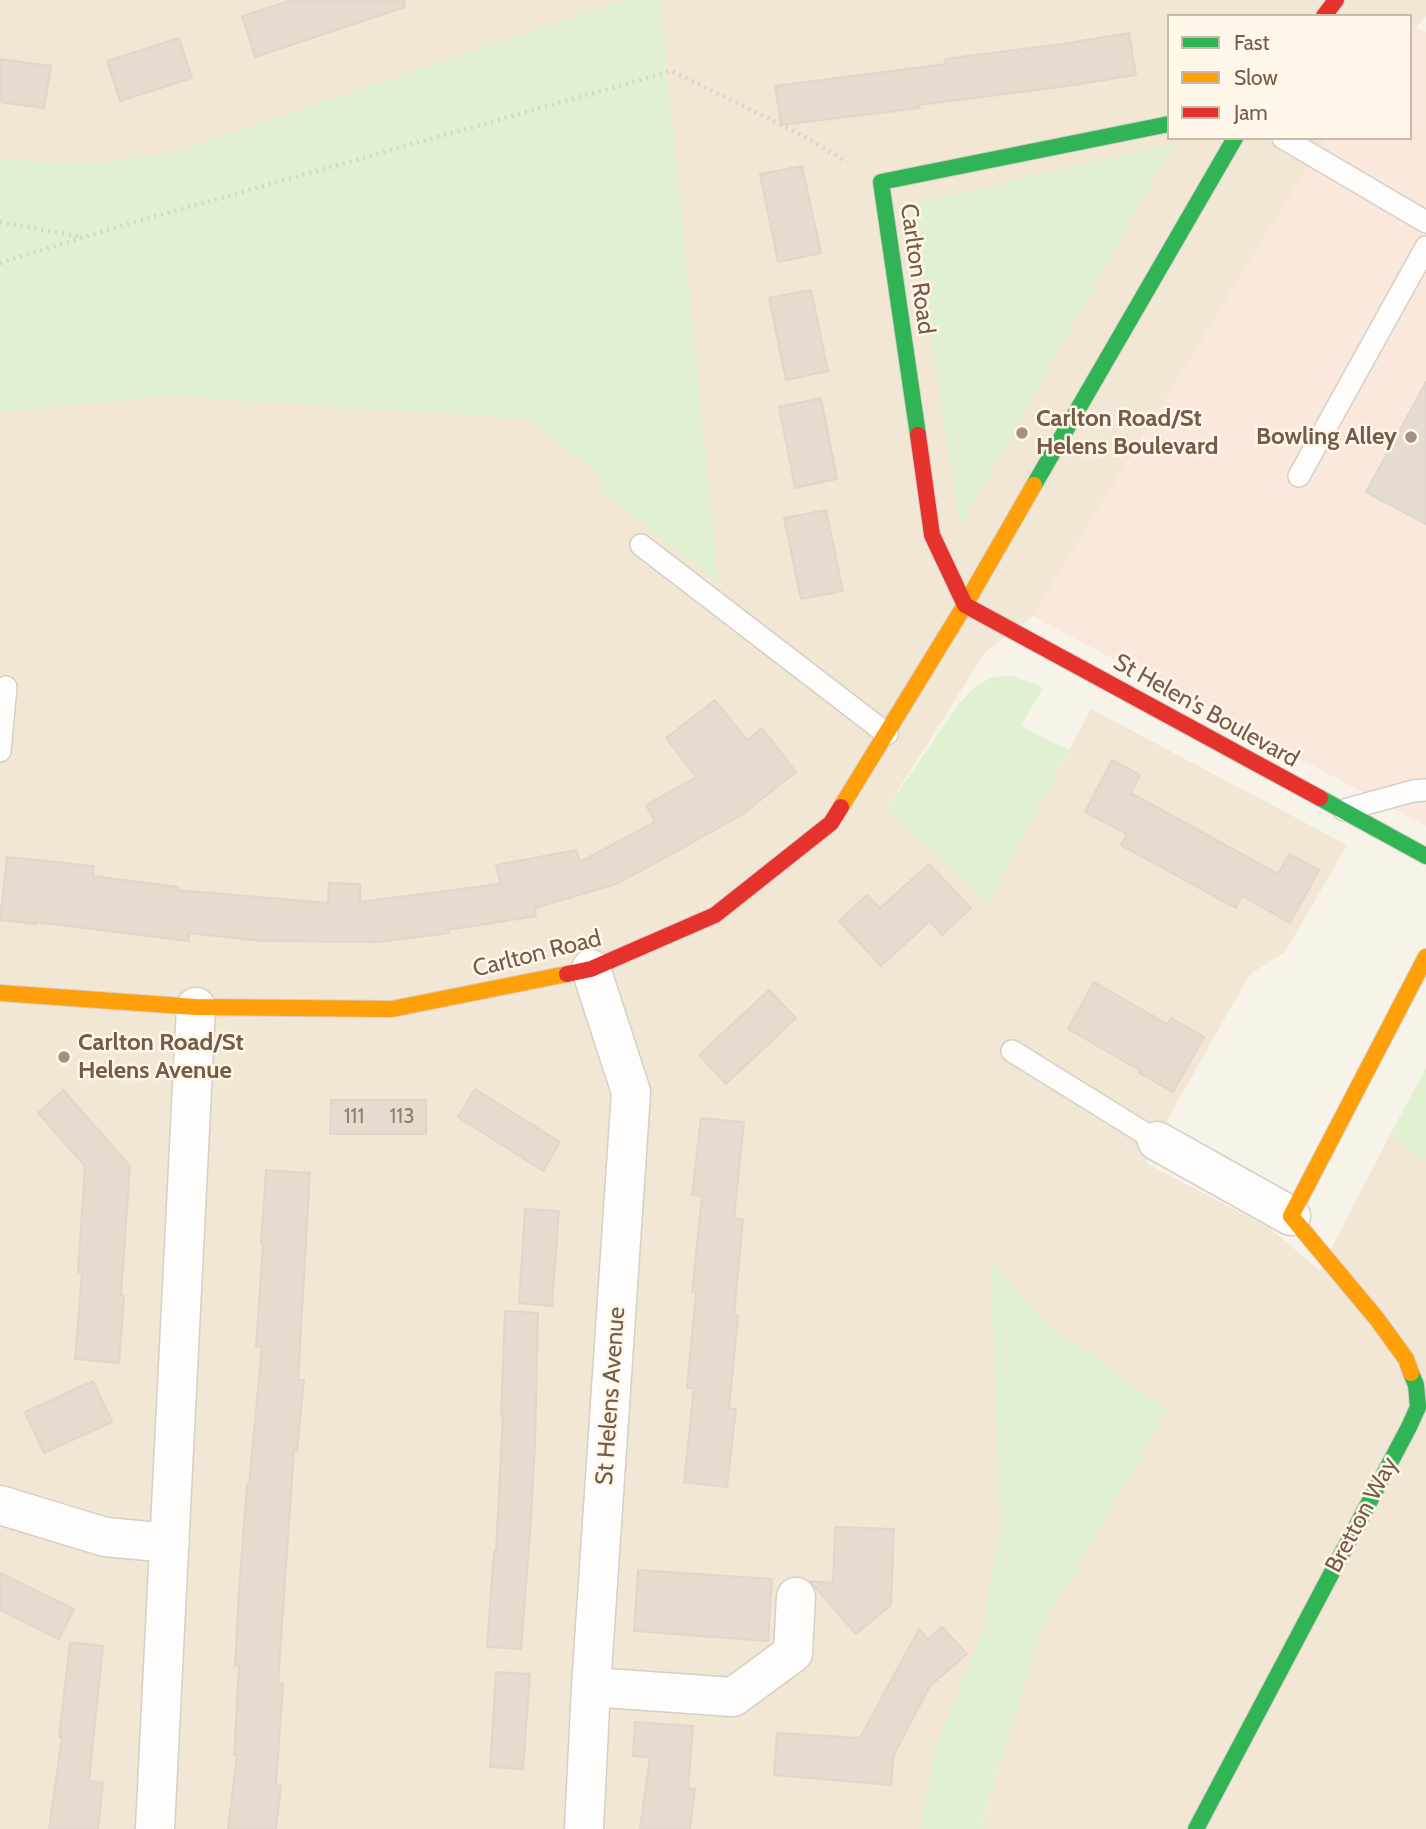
<!DOCTYPE html>
<style>
body{margin:0}
#map{position:relative;width:1426px;height:1829px;overflow:hidden;background:#f8f3e8;font-family:Cabin,sans-serif}
canvas{display:block}
.legend{position:absolute;left:1167px;top:14px;width:245px;height:126px;box-sizing:border-box;background:#fff8ea;border:2px solid #c9b9a8;margin:0;padding:9px 12px;list-style:none;font-size:21px;color:#785b46}
.legend li{display:flex;align-items:center;gap:14px;height:35px}
.legend b{width:35px;border:2px solid #c9b9a8}
</style>
<div id="map">
<canvas width="1426" height="1829"></canvas>
<ul class="legend">
<li><b style="height:9px;background:#30b455"></b>Fast</li>
<li><b style="height:9px;background:#ff9f0a"></b>Slow</li>
<li><b style="height:9px;background:#e5322d"></b>Jam</li>
</ul>
</div>
<script>
const ctx = document.querySelector('canvas').getContext('2d');
ctx.lineJoin = 'round';
function fillPath(path, color) {
  ctx.fillStyle = color;
  ctx.fill(path, 'evenodd');
}
function toPath(rows) {
  const path = new Path2D();
  for (const r of rows) {
    path.moveTo(r[0], r[1]);
    for (let i = 2; i < r.length; i += 2) path.lineTo(r[i], r[i + 1]);
  }
  return path;
}
function trace(path, color, width, dash) {
  ctx.strokeStyle = color;
  ctx.lineWidth = width;
  ctx.lineCap = dash ? 'butt' : 'round';
  ctx.setLineDash(dash || []);
  ctx.stroke(path);
}
function drawText(font, color, halo, rows, align = 'center') {
  ctx.font = font + ' Cabin,sans-serif';
  ctx.lineWidth = 5;
  ctx.setLineDash([]);
  ctx.textBaseline = 'middle';
  ctx.strokeStyle = halo;
  ctx.fillStyle = color;
  for (const [text, x, y, turn = 0] of rows) {
    ctx.save();
    ctx.translate(x, y);
    ctx.rotate((+turn || 0) * Math.PI / 180);
    ctx.textAlign = isNaN(turn) ? turn : align;
    if (halo) ctx.strokeText(text, 0, 0);
    ctx.fillText(text, 0, 0);
    ctx.restore();
  }
}
fillPath(toPath([
 [0,0,1426,0,1426,16,1410,34,1410,16,1169,16,1169,138,1327,138,1318,150,1033,616,986,651,886,809,989,902,1091,709,1347,845,1285,952,1250,974,1172,1111,1146,1163,1270,1228,1320,1271,1390,1135,1426,1159,1426,1829,986,1829,981,1826,1041,1630,1168,1409,1047,1326,991,1259,1001,1528,982,1633,937,1742,920,1829,0,1829]
]), '#f2e6d5');
fillPath(toPath([
 [1416,27,1426,33,1426,826,1033,616,1318,150,1327,138,1410,138,1410,34]
]), '#f9e8db');
fillPath(toPath([
 [623,0,660,0,718,583,603,493,598,474,527,419,171,396,0,412,0,159,39,161,113,161,176,152],
 [1174,143,961,527,909,205],
 [1011,676,1038,685,1043,688,1021,726,1069,750,989,903,886,809,958,705,975,687,992,677],
 [1426,1068,1426,1159,1390,1135],
 [990,1258,1047,1326,1168,1409,1041,1630,981,1825,986,1829,920,1829,937,1742,982,1633,1001,1528]
]), '#e1f0d1');
const building = toPath([
 [292,0,404,0,405,7,255,57,242,16,292,0],
 [1129,33,1136,75,1061,87,919,105,920,108,781,125,775,86,945,64,945,59,1055,45,1129,33],
 [179,38,192,78,120,101,107,61,179,38],
 [0,59,51,66,44,108,0,102,0,59],
 [802,166,821,253,778,262,760,174,802,166],
 [811,290,828,371,786,380,769,298,811,290],
 [1426,382,1426,524,1366,492,1426,382],
 [821,398,837,479,795,488,779,407,821,398],
 [826,510,843,591,801,599,784,518,826,510],
 [715,700,747,740,762,728,796,772,743,814,672,854,616,884,535,908,536,916,448,930,449,933,378,942,263,941,189,933,189,941,36,922,36,924,0,920,7,857,94,866,93,876,178,887,178,890,328,903,329,883,360,884,360,902,500,884,496,865,576,850,580,862,655,822,646,805,696,777,666,738,715,700],
 [1112,760,1140,775,1131,793,1278,874,1289,854,1319,870,1290,923,1242,896,1236,908,1121,845,1127,834,1085,812,1112,760],
 [929,864,971,908,942,935,930,921,881,966,839,921,867,895,880,908,929,864],
 [1094,982,1167,1024,1171,1018,1204,1037,1173,1092,1139,1073,1141,1071,1068,1029,1094,982],
 [769,990,796,1018,726,1084,699,1055,769,990],
 [475,1089,560,1142,543,1171,458,1117,475,1089],
 [63,1090,130,1166,121,1295,124,1296,119,1363,75,1359,82,1272,78,1272,85,1166,38,1113,63,1090],
 [331,1100,426,1100,426,1134,330,1134,331,1100],
 [701,1118,744,1122,734,1218,743,1219,734,1315,738,1316,729,1409,736,1409,727,1487,684,1482,694,1388,687,1388,696,1292,692,1292,702,1196,692,1195,701,1118],
 [266,1170,310,1173,298,1380,304,1380,297,1451,294,1450,278,1683,283,1684,276,1785,281,1786,276,1829,228,1829,237,1755,234,1755,239,1666,235,1666,239,1591,247,1484,249,1484,262,1347,256,1347,263,1245,261,1244,266,1170],
 [525,1209,559,1211,552,1306,519,1303,525,1209],
 [505,1311,538,1313,535,1444,530,1535,521,1649,487,1647,494,1551,496,1551,503,1415,501,1415,505,1311],
 [93,1381,112,1422,44,1453,25,1412,93,1381],
 [835,1527,894,1529,891,1605,856,1634,810,1581,833,1583,835,1527],
 [638,1570,772,1579,768,1641,634,1631,638,1570],
 [0,1573,74,1609,59,1639,0,1610,0,1573],
 [942,1627,967,1654,930,1686,894,1754,891,1785,774,1775,777,1733,860,1738,919,1629,928,1639,942,1627],
 [70,1642,103,1646,89,1781,103,1783,98,1829,49,1829,62,1737,59,1737,70,1642],
 [496,1672,530,1674,523,1769,490,1767,496,1672],
 [635,1722,693,1726,688,1788,695,1789,690,1829,640,1829,650,1757,633,1756,635,1722]
]);
fillPath(building, '#e5dbcf');
trace(building, '#e1d6ca', 2);
const lane = toPath([
 [1283,138,1426,222],
 [1299,476,1426,247],
 [641,545,887,734],
 [0,751,6,687],
 [1344,810,1413,791,1426,790],
 [1012,1051,1157,1141]
]);
const street = toPath([
 [1157,1141,1291,1216],
 [0,1505,105,1537,170,1543],
 [591,1687,733,1697,793,1653,796,1597],
 [155,1829,196,1007],
 [584,1829,591,1687,631,1092,591,969]
]);
const fast = toPath([
 [918,435,881,182,1169,124],
 [1034,485,1235,138],
 [1320,798,1426,856],
 [1196,1829,1409,1427,1418,1407,1416,1385,1411,1373]
]);
const slow = toPath([
 [841,807,965,605,1034,485],
 [0,993,196,1007,392,1009,567,974],
 [1411,1373,1406,1359,1377,1319,1291,1216,1426,957]
]);
const jam = toPath([
 [1324,16,1336,0],
 [918,435,932,535,965,605,1320,798],
 [567,974,591,969,715,915,831,823,841,807]
]);
trace(lane, '#d6cfc5', 24);
trace(street, '#d6cfc5', 41);
trace(fast, '#d7cfc4', 18);
trace(slow, '#d7cfc4', 18);
trace(jam, '#d7cfc4', 18);
trace(toPath([
 [0,222,82,237],
 [0,263,107,230,672,71,802,135,847,162]
]), '#dbd2cb', 4.5, [2, 5]);
trace(lane, '#fefdfc', 21);
trace(street, '#fefdfc', 38);
trace(fast, '#30b455', 16);
trace(slow, '#ff9f0a', 16);
trace(jam, '#e5322d', 16);
for (const [x, y, r, color] of [
 [1022,433,7,"#a5907f"],
 [1411,437,7,"#a5907f"],
 [64,1057,7,"#a5907f"]
]) {
  const dot = new Path2D();
  dot.arc(x, y, r, 0, 2 * Math.PI);
  ctx.fillStyle = color;
  ctx.fill(dot);
  trace(dot, '#fff8ea', 2.5);
}
drawText('21px', '#957d6a', null, [
 ["111",354,1117],
 ["113",402,1117]
]);
drawText('24px', '#785b46', '#fff8ea', [
 ["Carlton Road",917,269,82],
 ["St Helen's Boulevard",1206,711,29],
 ["Carlton Road",537,954,-14],
 ["St Helens Avenue",611,1396,-86],
 ["Bretton Way",1362,1515,-62]
]);
drawText('bold 24px', '#785b46', '#fff8ea', [
 ["Carlton Road/St",1036,419],
 ["Helens Boulevard",1036,447],
 ["Bowling Alley",1397,437,"right"],
 ["Carlton Road/St",78,1043],
 ["Helens Avenue",78,1071]
], 'left');
</script>
